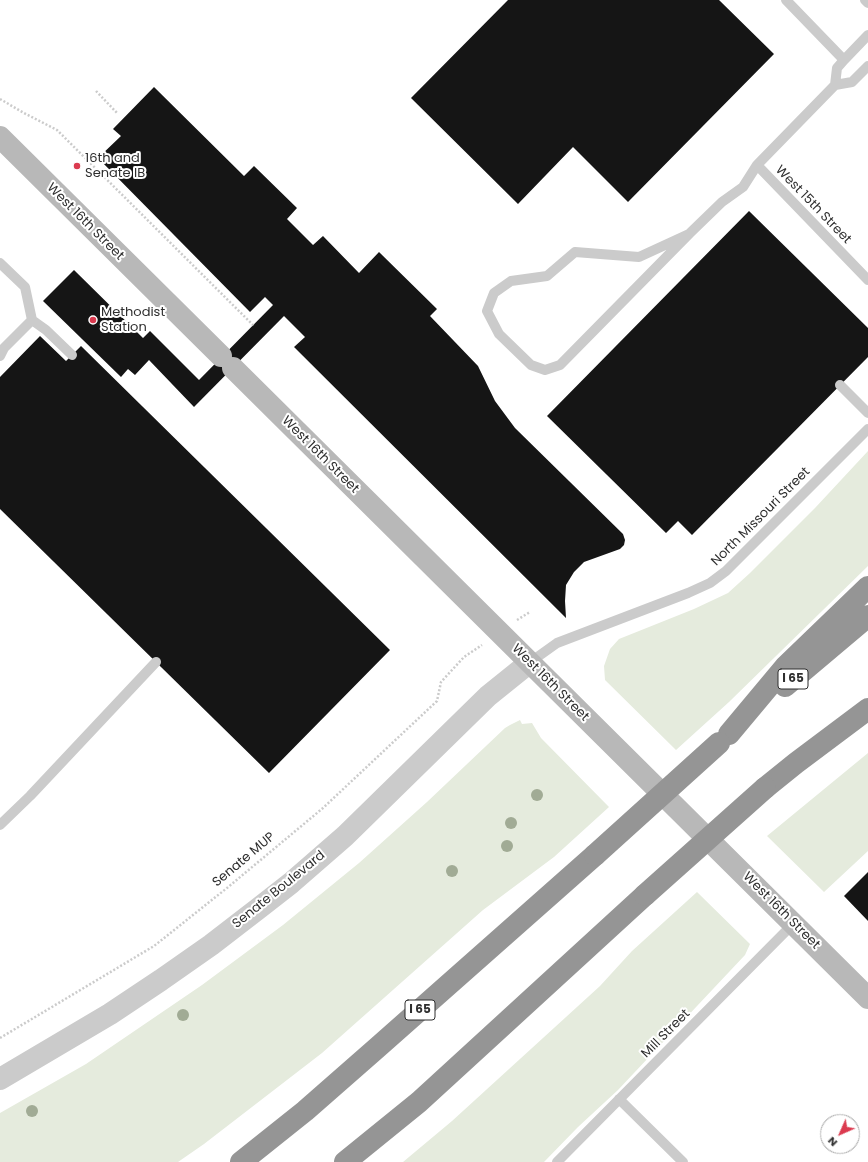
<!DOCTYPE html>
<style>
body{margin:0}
#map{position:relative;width:868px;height:1162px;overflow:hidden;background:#fff;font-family:Poppins,sans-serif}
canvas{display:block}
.north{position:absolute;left:820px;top:1114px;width:40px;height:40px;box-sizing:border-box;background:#fff;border:1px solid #ababab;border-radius:50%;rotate:225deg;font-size:11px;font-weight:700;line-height:16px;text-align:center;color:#2e2e2e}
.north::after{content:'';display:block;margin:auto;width:14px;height:18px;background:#db3a4f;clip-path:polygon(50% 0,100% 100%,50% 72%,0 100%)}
</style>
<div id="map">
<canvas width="868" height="1162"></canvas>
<div class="north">N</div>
</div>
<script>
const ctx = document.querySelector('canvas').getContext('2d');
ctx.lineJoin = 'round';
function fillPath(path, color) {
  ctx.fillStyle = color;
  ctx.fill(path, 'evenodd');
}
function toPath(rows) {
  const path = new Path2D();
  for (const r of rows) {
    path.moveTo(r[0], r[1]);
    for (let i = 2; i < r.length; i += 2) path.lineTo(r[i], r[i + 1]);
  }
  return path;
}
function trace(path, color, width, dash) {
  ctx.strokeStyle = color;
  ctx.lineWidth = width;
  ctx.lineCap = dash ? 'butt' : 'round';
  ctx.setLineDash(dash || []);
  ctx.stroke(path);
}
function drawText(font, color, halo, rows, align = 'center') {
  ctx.font = font + ' Poppins,sans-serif';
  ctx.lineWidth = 4;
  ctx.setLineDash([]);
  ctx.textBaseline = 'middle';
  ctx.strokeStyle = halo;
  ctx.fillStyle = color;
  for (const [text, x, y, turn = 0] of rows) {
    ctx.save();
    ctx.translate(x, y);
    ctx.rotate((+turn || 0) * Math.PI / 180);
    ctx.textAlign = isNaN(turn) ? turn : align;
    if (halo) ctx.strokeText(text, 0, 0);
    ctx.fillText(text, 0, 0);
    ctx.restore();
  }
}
fillPath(toPath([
 [868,451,868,566,729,702,676,750,605,680,604,666,610,649,619,639,694,609,728,593,750,573,815,508],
 [520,720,522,724,532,723,541,738,609,807,554,857,483,910,322,1053,204,1144,178,1162,0,1162,0,1113,86,1064,202,985,283,925,359,863,427,802,505,728,510,725],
 [868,753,868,851,824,892,767,836],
 [697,892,750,944,745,955,618,1090,578,1127,544,1162,403,1162,452,1121,600,986,632,951]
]), '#e5ebdd');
fillPath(toPath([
 [508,0,719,0,774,54,628,202,573,147,518,204,411,98],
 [154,87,244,176,254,166,297,208,287,219,313,245,323,236,359,273,379,252,437,309,430,316,478,366,495,401,515,428,623,534,625,540,624,545,620,549,584,562,574,572,566,585,565,601,566,618,294,347,305,337,284,316,194,407,149,360,135,375,128,369,121,377,43,301,74,270,143,338,150,331,199,380,273,305,265,297,250,312,98,158,121,136,113,129],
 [749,211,868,328,868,357,692,535,678,521,666,533,547,416],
 [40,336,66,361,81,346,390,650,269,773,0,509,0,377],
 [868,872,868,921,844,896]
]), '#151515');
trace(toPath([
 [96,91,118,114],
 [0,99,24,113,57,130,254,326],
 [517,620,530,612],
 [0,1038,154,946,227,888,323,808,437,701,441,682,464,657,482,645]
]), '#cbcbcb', 2.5, [2, 2]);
trace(toPath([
 [786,0,844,60],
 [865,0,868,3],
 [835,85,837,68,844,60,868,35],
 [757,165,868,280],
 [689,234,639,257,575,252,547,276,511,281,494,293,487,311,499,334,531,365,545,370,560,365,689,234,722,202,743,187,757,165,835,85,852,82,868,66],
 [0,263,25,287,32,320,4,348,0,356],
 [32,320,46,330,72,355],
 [840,385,868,413],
 [529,663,557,643,688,593,710,583,726,571,868,429],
 [0,825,30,796,156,662],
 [619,1099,683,1162],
 [557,1162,793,924]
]), '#cbcbcb', 10);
trace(toPath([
 [0,1079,110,1014,161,980,211,945,259,908,291,883,345,836,488,696,529,663]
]), '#cbcbcb', 22);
trace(toPath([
 [0,137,221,356],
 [233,368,868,998]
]), '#b8b8b8', 22);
trace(toPath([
 [785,686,868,616],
 [729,734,785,667,868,587],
 [765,788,796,763,868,709],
 [241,1162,305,1111,378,1047,595,855],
 [345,1162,419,1102,645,895]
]), '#959595', 22);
trace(toPath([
 [595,855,719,743],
 [645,895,765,788]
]), '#959595', 22);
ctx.fillStyle = '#a1ab95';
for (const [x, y] of [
 [537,795],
 [511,823],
 [507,846],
 [452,871],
 [183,1015],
 [32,1111]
]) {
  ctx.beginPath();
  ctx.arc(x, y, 6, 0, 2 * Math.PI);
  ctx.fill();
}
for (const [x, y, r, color] of [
 [77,166,4,"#db3a4f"],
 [93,320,4,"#db3a4f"]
]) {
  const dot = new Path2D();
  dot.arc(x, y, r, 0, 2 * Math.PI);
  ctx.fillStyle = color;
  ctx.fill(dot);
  trace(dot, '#fff', 1.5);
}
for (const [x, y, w] of [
 [793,679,30],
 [420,1010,30]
]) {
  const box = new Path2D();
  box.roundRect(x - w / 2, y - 10, w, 20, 3);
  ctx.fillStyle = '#fff';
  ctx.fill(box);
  trace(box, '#2e2e2e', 1);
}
drawText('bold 12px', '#2e2e2e', null, [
 ["I 65",793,679],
 ["I 65",420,1010]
]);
drawText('13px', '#2e2e2e', '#fff', [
 ["16th and",85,159],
 ["Senate IB",85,174],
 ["Methodist",101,313],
 ["Station",101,328]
], 'left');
drawText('13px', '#2e2e2e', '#fff', [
 ["West 15th Street",813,205,46],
 ["West 16th Street",85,222,45],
 ["West 16th Street",320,455,45],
 ["North Missouri Street",761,517,-45],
 ["West 16th Street",550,683,45],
 ["Senate MUP",244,860,-40],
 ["Senate Boulevard",279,890,-39],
 ["West 16th Street",781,911,45],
 ["Mill Street",666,1034,-45]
]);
</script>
